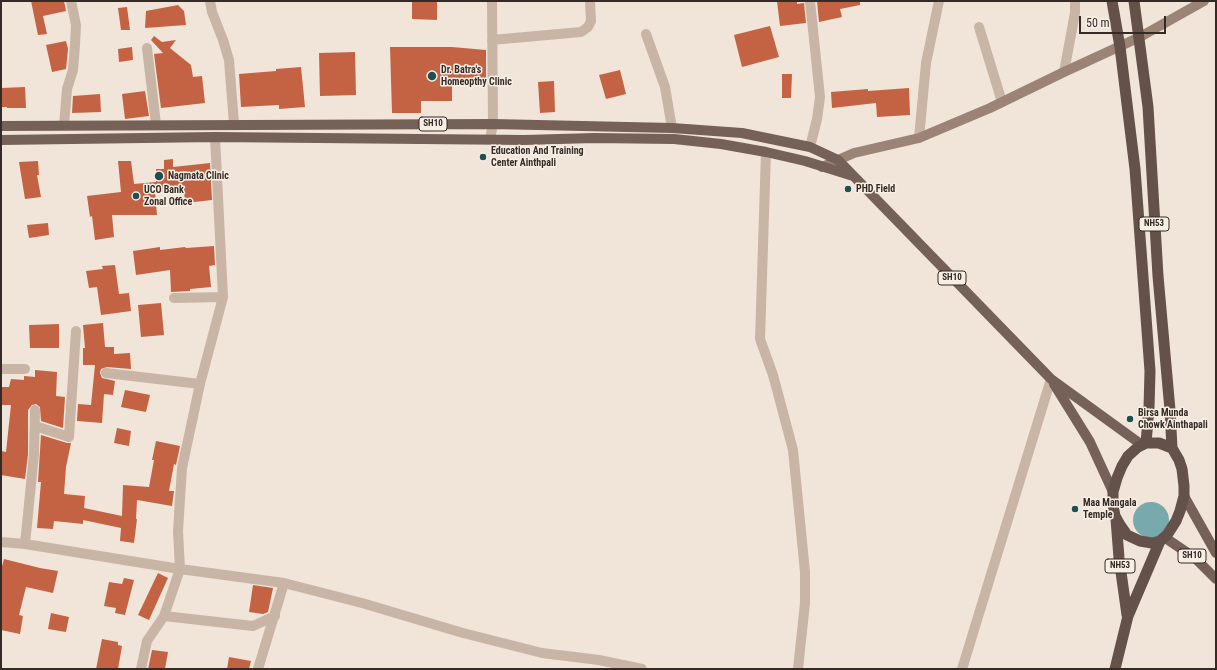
<!DOCTYPE html>
<style>
body{margin:0}
#map{position:relative;width:1217px;height:670px;overflow:hidden;background:#f0e5d8;font-family:"Roboto Condensed",sans-serif}
canvas{display:block}
.frame{position:absolute;inset:0;border:2px solid #342a26;pointer-events:none}
.scale{position:absolute;left:1079px;top:16px;width:87px;height:18px;box-sizing:border-box;border:2px solid #342a26;border-top:0;padding-left:5px;font-size:12px;line-height:14px;white-space:nowrap;color:#342a26;-webkit-text-stroke:3px #f8efe4;paint-order:stroke}
</style>
<div id="map">
<canvas width="1217" height="670"></canvas>
<div class="frame"></div>
<div class="scale">50 m</div>
</div>
<script>
const ctx = document.querySelector('canvas').getContext('2d');
ctx.lineJoin = 'round';
function fillPath(path, color) {
  ctx.fillStyle = color;
  ctx.fill(path, 'evenodd');
}
function toPath(rows) {
  const path = new Path2D();
  for (const r of rows) {
    if (r.length === 3) {
      path.moveTo(r[0] + r[2], r[1]);
      path.arc(r[0], r[1], r[2], 0, 2 * Math.PI);
      continue;
    }
    path.moveTo(r[0], r[1]);
    for (let i = 2; i < r.length; i += 2) path.lineTo(r[i], r[i + 1]);
  }
  return path;
}
function trace(path, color, width, dash) {
  ctx.strokeStyle = color;
  ctx.lineWidth = width;
  ctx.lineCap = dash ? 'butt' : 'round';
  ctx.setLineDash(dash || []);
  ctx.stroke(path);
}
function drawText(font, color, halo, rows, align = 'center') {
  ctx.font = font + ' "Roboto Condensed",sans-serif';
  ctx.lineWidth = 3;
  ctx.setLineDash([]);
  ctx.textBaseline = 'middle';
  ctx.strokeStyle = halo;
  ctx.fillStyle = color;
  for (const [text, x, y, turn = 0] of rows) {
    ctx.save();
    ctx.translate(x, y);
    ctx.rotate((+turn || 0) * Math.PI / 180);
    ctx.textAlign = isNaN(turn) ? turn : align;
    if (halo) ctx.strokeText(text, 0, 0);
    ctx.fillText(text, 0, 0);
    ctx.restore();
  }
}
fillPath(toPath([
 [1151,520,18]
]), '#78aaad');
fillPath(toPath([
 [31,1,64,1,66,11,43,16,47,34,38,35],
 [412,1,437,1,437,20,412,19],
 [777,1,797,1,797,4,804,3,806,23,780,26],
 [817,1,860,1,860,5,840,9,842,17,819,22],
 [178,5,184,11,186,25,145,28,146,11],
 [127,7,130,30,121,30,118,8],
 [770,26,779,57,742,67,734,35],
 [154,36,162,42,176,40,170,48,191,65,193,77,202,76,205,103,161,108,154,54,163,53,151,40],
 [66,41,68,49,66,69,52,72,46,45],
 [132,47,133,60,119,62,118,49],
 [390,47,452,47,486,50,486,83,452,81,452,101,421,101,421,113,392,113],
 [355,52,356,95,320,96,319,53],
 [301,67,305,107,279,109,279,105,241,107,239,74,276,71,276,69],
 [620,70,626,94,606,99,599,75],
 [782,74,792,74,791,98,782,98],
 [554,81,555,112,540,113,538,82],
 [25,87,26,108,7,108,7,107,1,107,1,88],
 [909,88,910,115,877,117,876,103,832,108,831,92,868,89,868,91],
 [145,91,149,116,125,119,122,94],
 [100,94,101,112,72,113,73,96],
 [173,159,173,167,210,163,212,200,185,203,184,191,155,192,157,215,112,215,114,237,95,240,92,216,90,217,87,196,121,192,118,161,131,161,134,184,156,182,156,169,164,169,164,160],
 [38,161,39,175,37,175,41,197,25,199,19,162],
 [48,223,49,235,29,238,27,225],
 [214,246,215,265,209,266,211,287,190,289,190,291,171,292,170,270,136,275,133,251,160,247,160,250,185,247,186,248],
 [115,265,119,294,129,293,131,311,101,315,97,287,89,288,86,271,103,269,102,266],
 [161,303,164,335,141,337,138,305],
 [103,323,105,347,114,347,114,354,130,353,131,369,107,367,101,369,100,373,102,378,115,381,113,395,104,394,102,423,77,421,78,404,91,405,95,365,83,365,83,348,85,348,83,325],
 [59,324,59,348,30,348,29,325],
 [35,370,57,372,56,396,65,397,63,428,41,421,40,407,36,404,32,405,28,410,28,454,25,479,1,475,1,451,6,452,11,405,1,405,1,387,9,387,11,379,24,380,24,376,35,377],
 [125,390,150,395,146,412,121,407],
 [117,428,131,431,129,446,114,443],
 [41,435,67,443,71,443,66,467,64,494,85,496,84,508,122,516,123,485,149,487,154,460,152,460,156,441,180,446,176,465,174,464,169,491,174,491,172,506,137,500,136,519,137,519,134,543,120,541,121,528,83,520,83,524,54,521,53,529,37,528,41,482,38,482],
 [4,559,40,568,58,571,53,593,26,587,19,615,23,616,20,634,1,630,1,570],
 [158,573,168,578,149,620,138,615],
 [124,578,134,580,125,615,115,613,116,608,104,606,109,582,122,584],
 [253,585,273,588,268,612,263,614,249,612],
 [51,613,69,617,66,632,48,629],
 [102,639,118,642,118,645,122,646,118,669,96,669],
 [152,650,168,652,165,669,148,669],
 [229,657,251,661,249,669,227,669]
]), '#c36343');
trace(toPath([
 [210,1,212,12,223,40,229,60,234,124],
 [979,27,1002,102],
 [646,34,665,87,672,128],
 [492,40,581,32,588,27,591,21,590,1],
 [147,48,156,124],
 [1064,72,1075,13,1075,1],
 [64,125,67,89,73,70,75,45,76,25,71,1],
 [919,138,926,63,939,1],
 [490,139,493,124,492,1],
 [810,147,817,119,820,97,810,1],
 [766,152,760,339,773,375,793,450,805,572,805,603,798,669],
 [174,298,223,297],
 [1,369,25,369],
 [106,373,200,384],
 [35,426,69,437,76,331],
 [1,542,25,544,180,569,284,583,362,603,463,633,542,653,599,660,642,669],
 [25,544,34,454,35,410],
 [164,616,253,626,275,616],
 [141,669,147,641,164,616,180,569,178,531,182,468,200,384,223,297,215,137],
 [258,669,284,583],
 [962,669,1051,379]
]), '#c8b5a5', 10);
trace(toPath([
 [822,167,854,153,919,138,990,108,1064,72,1140,37,1204,1]
]), '#9b8476', 10);
trace(toPath([
 [1,126,493,124,672,128,742,133,810,147,838,160,1051,379,1142,445],
 [1,140,215,137,524,140,594,138,674,139,721,144,766,152,805,161,853,176],
 [1054,384,1090,442,1113,492],
 [1184,496,1216,553],
 [1164,537,1195,558,1216,579]
]), '#756157', 10);
trace(toPath([
 [1112,1,1120,47,1135,169,1150,371,1149,408,1146,443],
 [1134,1,1148,107,1158,276,1170,410,1172,448],
 [1146,443,1159,443,1172,448,1179,460,1182,469,1184,486,1184,496,1180,511,1176,521,1167,535,1160,541,1152,543,1140,541,1127,535,1120,525,1115,516,1113,505,1113,492,1117,478,1122,466,1128,456,1138,447,1146,443],
 [1116,519,1119,558,1127,615],
 [1115,669,1128,616,1160,541]
]), '#64524a', 11);
for (const [x, y, r, color] of [
 [432,76,5,"#1d5054"],
 [483,157,4,"#1d5054"],
 [159,176,5,"#1d5054"],
 [848,189,4,"#1d5054"],
 [136,196,4,"#1d5054"],
 [1130,419,4,"#1d5054"],
 [1075,509,4,"#1d5054"]
]) {
  const dot = new Path2D();
  dot.arc(x, y, r, 0, 2 * Math.PI);
  ctx.fillStyle = color;
  ctx.fill(dot);
  trace(dot, '#f8efe4', 1.5);
}
for (const [x, y, w] of [
 [433,124,28],
 [1154,224,30],
 [952,278,28],
 [1192,556,28],
 [1120,566,30]
]) {
  const box = new Path2D();
  box.roundRect(x - w / 2, y - 7, w, 14, 3);
  ctx.fillStyle = '#f8efe4';
  ctx.fill(box);
  trace(box, '#342a26', 1);
}
drawText('bold 9px', '#342a26', null, [
 ["SH10",433,124],
 ["NH53",1154,224],
 ["SH10",952,278],
 ["SH10",1192,556],
 ["NH53",1120,566]
]);
drawText('bold 10px', '#342a26', '#f8efe4', [
 ["Dr. Batra's",441,70],
 ["Homeopthy Clinic",441,82],
 ["Education And Training",491,151],
 ["Center Ainthpali",491,163],
 ["Nagmata Clinic",168,176],
 ["PHD Field",856,189],
 ["UCO Bank",144,190],
 ["Zonal Office",144,202],
 ["Birsa Munda",1138,413],
 ["Chowk Ainthapali",1138,425],
 ["Maa Mangala",1083,503],
 ["Temple",1083,515]
], 'left');
</script>
